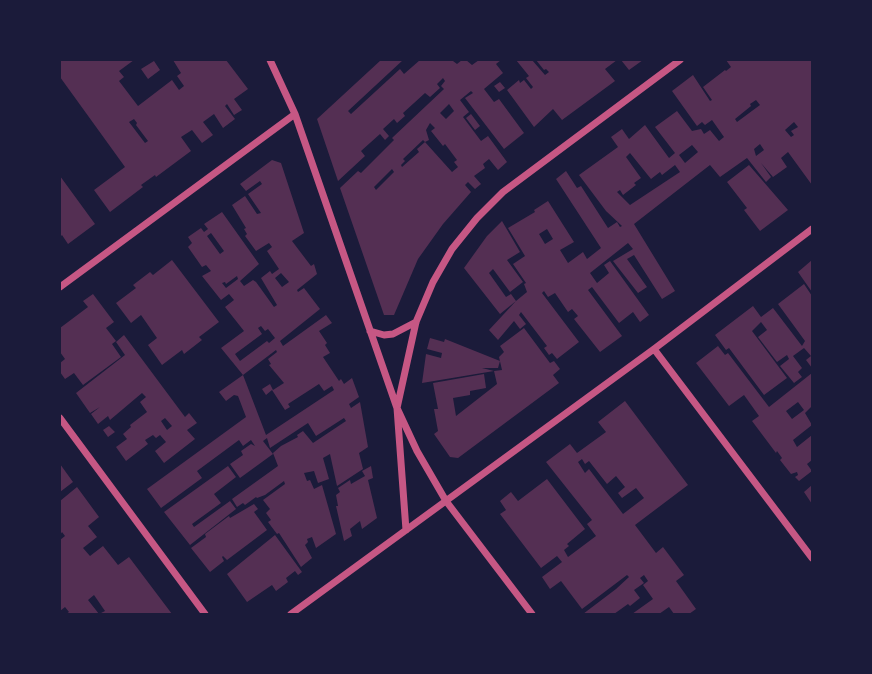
<!DOCTYPE html>
<style>
body{margin:0}
#map{position:relative;width:872px;height:674px;overflow:hidden;background:#1b1b3a;font-family:"Varela Round",sans-serif}
canvas{display:block}
.frame{position:absolute;inset:0;border:61px solid #1b1b3a;pointer-events:none}
</style>
<div id="map">
<canvas width="872" height="674"></canvas>
<div class="frame"></div>
</div>
<script>
const ctx = document.querySelector('canvas').getContext('2d');
ctx.lineJoin = 'round';
function fillPath(path, color) {
  ctx.fillStyle = color;
  ctx.fill(path, 'evenodd');
}
function toPath(rows) {
  const path = new Path2D();
  for (const r of rows) {
    path.moveTo(r[0], r[1]);
    for (let i = 2; i < r.length; i += 2) path.lineTo(r[i], r[i + 1]);
  }
  return path;
}
function trace(path, color, width, dash) {
  ctx.strokeStyle = color;
  ctx.lineWidth = width;
  ctx.lineCap = dash ? 'butt' : 'round';
  ctx.setLineDash(dash || []);
  ctx.stroke(path);
}
fillPath(toPath([
 [60,60,134,60,119,71,124,77,119,81,138,106,172,80,179,90,184,86,177,76,181,73,173,60,226,60,248,89,234,99,242,110,234,115,227,104,225,106,235,119,223,128,214,114,203,122,213,135,202,143,192,130,181,137,191,151,156,177,155,175,141,185,143,187,110,212,94,190,125,167,60,77],
 [134,119,137,123,136,125,148,141,145,143,129,122],
 [381,60,403,60,348,111,351,114,400,69,404,74,420,60,455,60,453,61,457,64,462,60,466,60,472,65,479,60,501,60,496,64,503,73,484,89,494,102,499,99,524,133,504,149,465,98,473,93,471,91,460,100,469,112,463,117,481,141,488,136,507,162,498,170,489,159,483,164,485,168,474,176,481,184,475,189,468,182,465,185,471,192,443,224,418,259,394,315,384,315,340,188,358,171,361,173,394,140,392,138,444,89,441,86,445,81,443,78,437,84,440,88,430,97,425,93,403,113,405,116,397,123,394,119,383,129,389,136,385,140,380,134,361,151,365,156,338,181,317,119],
 [449,104,454,111,446,119,440,113],
 [430,123,435,128,431,131,443,146,445,144,457,160,454,162,458,167,452,172,425,142,429,140,426,130],
 [423,140,425,142,417,149,419,152,402,167,401,165,405,161,403,159],
 [392,169,394,172,376,190,374,187],
 [516,60,532,60,545,75,549,72,546,69,544,70,536,60,617,60,605,69,615,81,562,120,553,109,534,127,507,90,519,80,520,83,524,80,531,89,533,87,526,78,529,76],
 [621,60,643,60,629,70],
 [726,60,812,60,812,185,788,152,781,158,787,167,773,177,761,163,771,177,766,182,747,158,720,177,710,165,634,224,675,291,662,299,634,255,627,259,647,287,638,293,613,261,633,249,628,243,590,273,597,283,609,273,604,265,610,261,649,315,640,322,633,312,619,323,592,287,588,290,622,336,600,352,574,319,578,316,572,309,568,312,555,293,548,297,544,291,542,293,579,342,557,359,552,353,549,355,544,348,547,346,521,312,519,315,526,324,520,329,514,321,498,340,489,330,516,301,527,292,524,284,526,283,513,264,525,256,508,228,535,212,534,210,548,201,574,242,560,250,568,263,583,252,587,259,601,248,556,179,566,171,577,188,581,186,608,228,617,222,620,227,622,226,606,211,579,175,618,147,611,137,622,129,629,139,645,125,669,158,675,153,655,127,677,111,692,131,701,129,704,134,710,130,719,141,724,137,712,120,705,125,702,122,697,126,672,91,693,75,710,101,712,100,703,87,725,70,726,71,731,67],
 [756,100,760,105,737,122,735,119,751,106,750,104],
 [794,122,798,127,791,131,794,135,791,137,785,130],
 [760,144,764,150,756,156,754,149],
 [692,145,698,152,685,163,679,155],
 [630,153,651,179,660,172,662,175,675,165,680,172,630,205,617,192,620,190,623,195,636,185,634,183,641,178,626,157],
 [547,229,553,239,545,244,539,234],
 [154,61,160,70,148,79,141,69],
 [500,82,505,88,499,92,494,86],
 [471,114,480,126,475,130,466,118],
 [272,160,281,163,304,233,292,241,311,266,314,264,317,274,297,290,298,292,304,288,320,309,280,341,283,346,326,315,332,323,319,331,327,343,325,345,330,353,323,357,339,381,341,379,344,384,352,378,359,397,349,404,351,408,360,402,368,447,359,453,363,469,337,486,330,454,323,458,329,479,318,483,314,471,304,473,307,481,310,480,314,489,322,485,336,534,316,548,312,537,307,539,308,542,305,545,312,558,301,567,279,533,277,534,268,522,271,520,266,513,270,509,263,500,285,484,284,481,265,495,257,498,256,497,245,505,243,503,237,507,232,499,278,466,273,453,281,446,298,437,297,435,303,431,313,443,346,421,344,418,316,436,308,423,270,448,267,438,263,441,273,454,240,478,230,464,243,455,241,451,251,444,255,446,251,440,243,446,239,440,197,471,202,478,161,508,147,489,246,417,238,396,234,395,226,401,219,392,243,375,266,435,334,390,332,386,324,391,319,384,288,404,290,407,285,410,272,390,266,395,262,389,270,384,273,390,284,383,269,365,271,364,268,359,277,352,276,350,243,375,221,348,244,331,225,307,234,300,229,294,221,300,202,276,211,271,206,265,202,267,188,247,192,243,188,237,201,228,204,232,208,229,204,224,222,212,259,264,240,281,244,286,253,280,256,282,274,307,277,305,261,278,270,271,272,274,279,269,267,251,272,247,269,243,256,251,245,236,247,234,244,229,246,228,232,205,245,196,257,214,261,213,248,194,262,184,260,181,246,191,240,184],
 [211,233,224,251,220,254,207,236],
 [281,273,289,282,282,287,275,278],
 [237,276,238,279,226,288,222,283,225,282,226,284],
 [261,326,265,331,268,329,275,338,269,343,267,341,240,361,235,354,262,334,258,328],
 [749,165,788,210,760,231,744,210,747,208,727,182],
 [60,176,95,224,68,244,62,235,60,237],
 [502,221,520,252,507,260,523,282,510,292,493,269,489,273,506,297,511,294,516,301,500,314,464,268,487,236],
 [172,260,219,322,199,337,202,340,184,354,182,350,162,365,148,345,157,338,141,315,131,323,116,303,136,288,133,285,150,272,153,275],
 [812,260,812,292,798,272],
 [804,284,812,296,812,368,806,360,811,356,804,348,793,356,802,368,798,372,802,377,794,383,780,366,789,359,787,355,777,362,758,337,767,330,761,322,752,331,787,378,764,395,729,348,726,350,715,335,753,306,761,317,773,308,802,346,805,341,778,304],
 [93,294,114,322,106,328,116,341,112,344,121,357,83,385,74,373,65,379,60,372,60,363,65,359,60,352,60,328,88,307,83,301],
 [524,328,550,363,554,361,560,369,553,375,559,383,458,458,450,457,434,434,438,431,434,409,438,409,433,383,484,374,486,388,470,391,470,395,453,398,456,416,497,384,494,371,502,370,499,357,504,352,500,346],
 [124,335,185,417,189,413,197,423,187,430,195,439,164,463,155,451,166,442,160,435,156,438,153,435,145,440,148,444,126,461,116,447,127,439,123,434,131,427,130,425,147,412,140,402,146,397,142,393,110,420,108,416,98,424,91,414,100,407,90,413,76,393,125,355,116,342],
 [165,418,172,426,167,430,161,421],
 [430,338,444,342,445,339,500,361,498,368,482,368,494,371,422,383,426,354,441,358,442,353,427,349],
 [718,346,725,355,728,353,769,407,812,373,812,406,805,413,812,425,793,440,797,447,812,435,812,460,807,464,812,471,799,481,795,477,798,475,797,472,791,474,780,460,782,458,777,451,776,453,752,421,759,416,744,395,729,406,696,363],
 [798,402,804,410,792,419,786,411],
 [625,401,688,485,635,525,656,553,663,547,684,575,676,581,696,609,689,614,674,614,669,607,659,614,632,614,653,599,643,585,648,581,644,575,640,578,644,583,634,590,640,598,630,606,628,604,614,614,583,614,616,589,629,577,627,575,582,609,561,581,550,589,542,577,562,562,557,556,541,568,500,514,506,510,500,501,511,492,518,501,547,479,585,529,567,544,569,546,564,550,568,557,596,536,587,524,592,520,546,462,570,444,577,453,606,432,598,422],
 [582,459,585,464,589,461,607,484,616,476,625,487,618,493,622,498,636,488,644,498,623,514,589,469,585,473,578,462],
 [109,426,115,432,108,437,103,430],
 [60,464,73,482,60,492],
 [228,466,236,477,214,494,221,503,192,524,194,527,230,501,236,509,190,545,164,512],
 [371,466,373,478,368,480,377,518,362,529,360,521,350,529,352,536,344,541,336,506,338,506,336,495,340,492,338,488,350,480,351,484,365,476,362,471],
 [812,485,812,504,804,492],
 [77,487,99,517,88,526,97,537,83,548,90,556,103,546,118,565,129,557,172,614,99,614,105,611,94,595,88,600,99,614,66,614,69,612,65,607,60,611,61,601,60,540,65,536,62,532,60,535,60,501],
 [254,504,258,509,254,512,267,530,227,560,223,556,222,557,224,561,210,572,191,548,206,537,205,534,229,516,230,518],
 [275,535,302,572,298,575,295,571,286,578,288,582,276,591,272,585,247,602,227,574]
]), '#542f53');
trace(toPath([
 [270,60,295,114,397,408,417,451,446,501,532,614],
 [60,287,295,114],
 [370,331,384,335,393,334,416,322],
 [654,349,812,558],
 [60,418,205,614],
 [406,530,397,408,416,322,433,282,452,249,477,218,503,192,680,60],
 [291,614,654,349,812,229]
]), '#c65784', 7);
</script>
